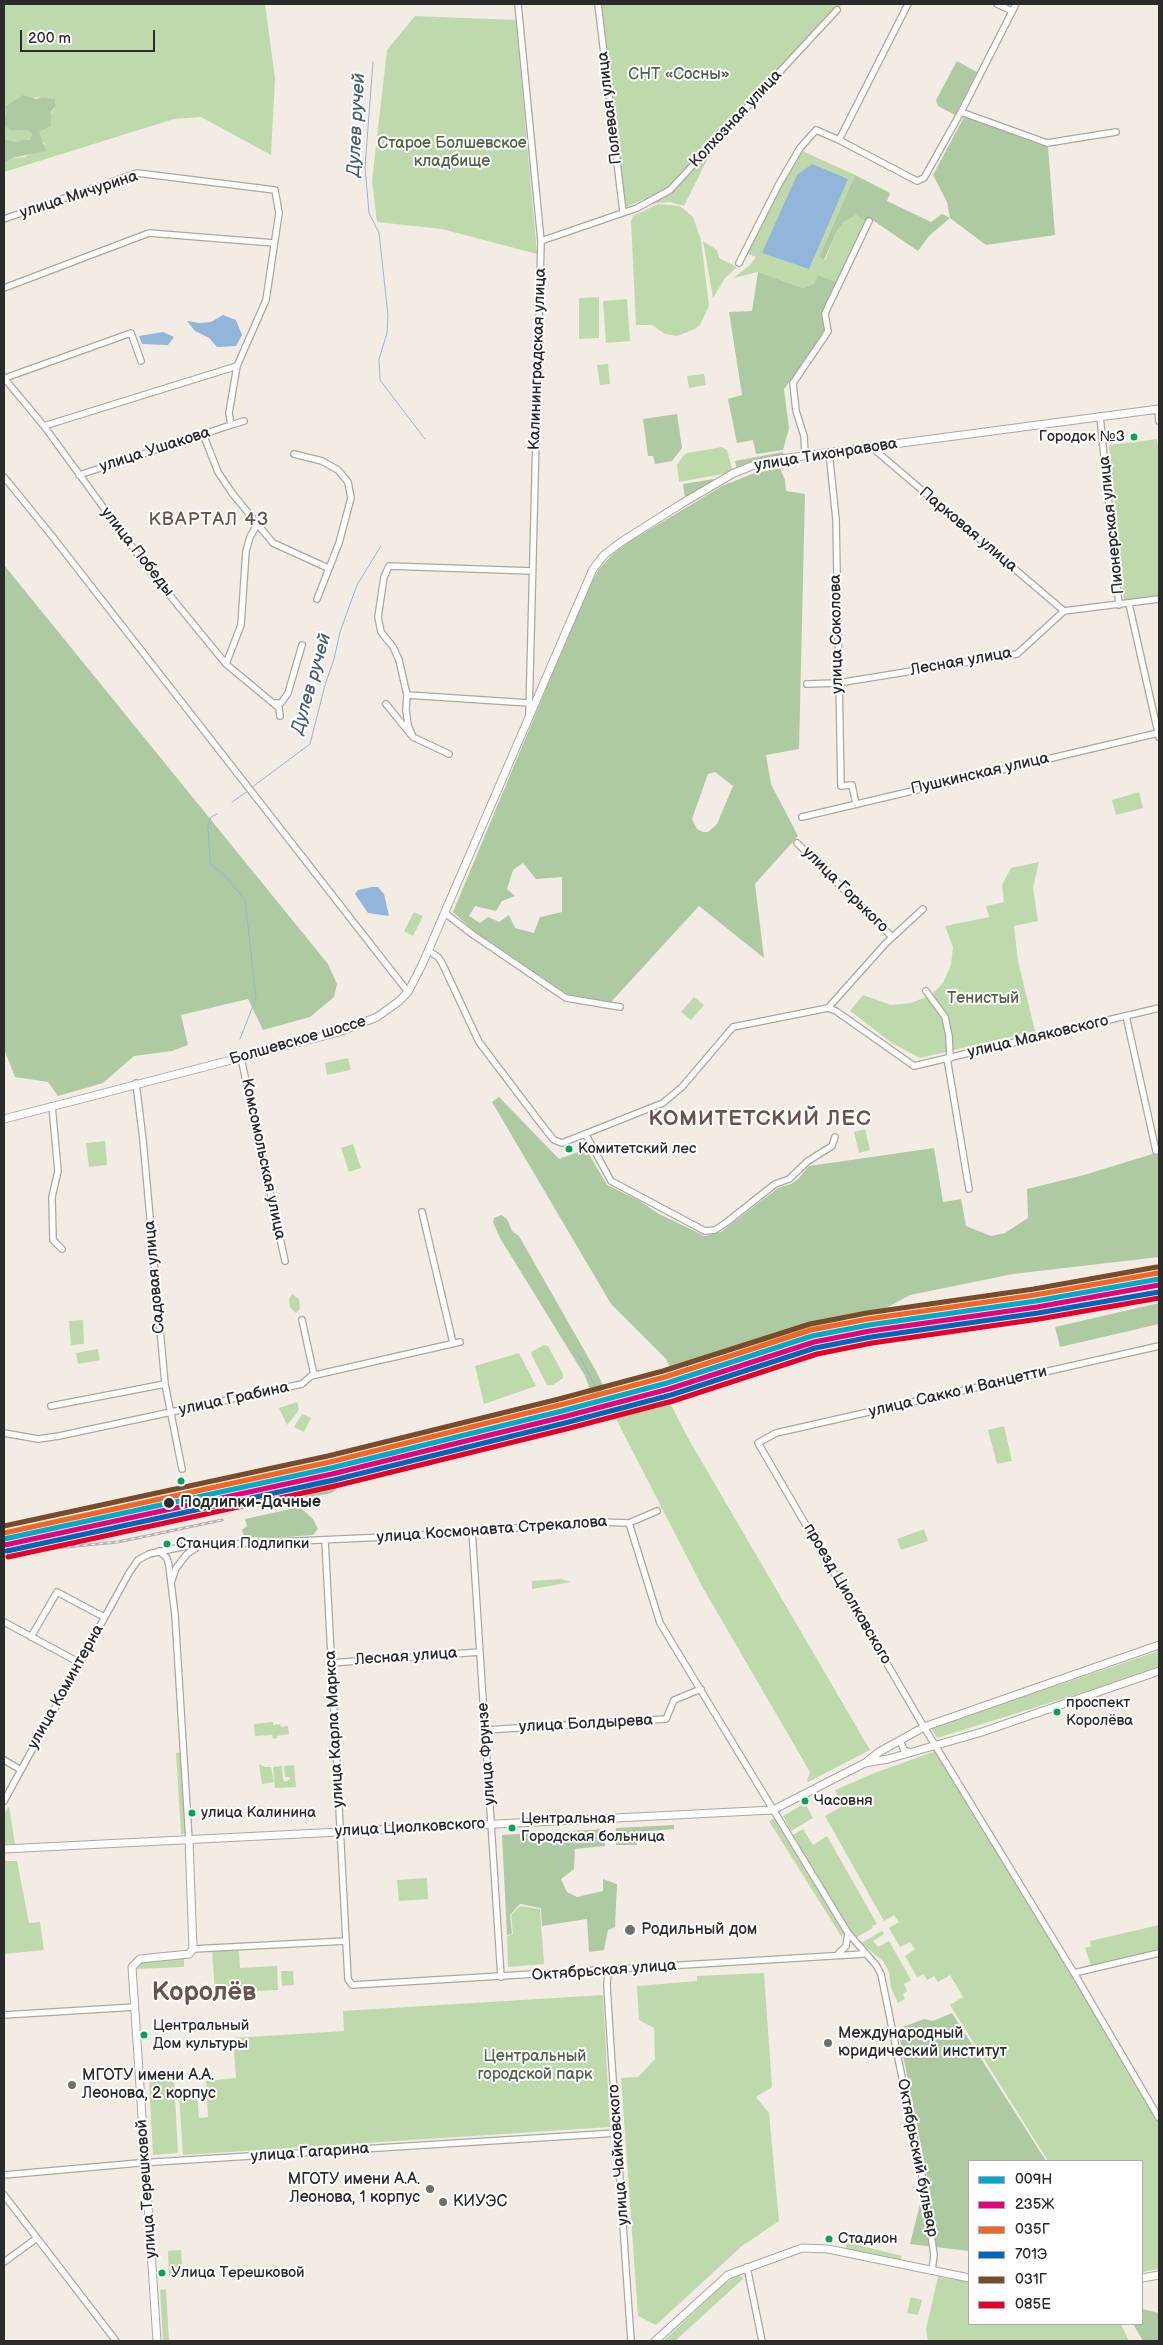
<!DOCTYPE html>
<meta charset="utf-8">
<style>
body{margin:0}
#map{position:relative;width:1163px;height:2345px;overflow:hidden;background:#f3ece4;font-family:"Balsamiq Sans",sans-serif}
canvas{display:block}
.frame{position:absolute;inset:0;border:5px solid #2b2b2b;pointer-events:none}
.legend{position:absolute;left:968px;top:2160px;width:175px;height:165px;box-sizing:border-box;background:#fff;border:1px solid #aaa;margin:0;padding:6px 9px;list-style:none;font-size:15px;color:#2b2b2b}
.legend li{display:flex;align-items:center;gap:10px;height:25px}
.legend b{width:25px;border:1px solid #aaa}
.scale{position:absolute;left:20px;top:30px;width:135px;height:22px;box-sizing:border-box;border:2px solid #2b2b2b;border-top:0;padding-left:6px;font-size:15px;line-height:18px;white-space:nowrap;color:#2b2b2b;-webkit-text-stroke:4px #fff;paint-order:stroke}
</style>
<div id="map">
<canvas width="1163" height="2345"></canvas>
<div class="frame"></div>
<ul class="legend">
<li><b style="height:6px;background:#00a9ce"></b>009Н</li>
<li><b style="height:6px;background:#e5007d"></b>235Ж</li>
<li><b style="height:6px;background:#f26522"></b>035Г</li>
<li><b style="height:6px;background:#0065bd"></b>701Э</li>
<li><b style="height:6px;background:#7a4b2a"></b>031Г</li>
<li><b style="height:6px;background:#e4002b"></b>085Е</li>
</ul>
<div class="scale">200 m</div>
</div>
<script>
const ctx = document.querySelector('canvas').getContext('2d');
ctx.lineJoin = 'round';
function fillPath(path, color) {
  ctx.fillStyle = color;
  ctx.fill(path, 'evenodd');
}
function toPath(rows) {
  const path = new Path2D();
  for (const r of rows) {
    path.moveTo(r[0], r[1]);
    for (let i = 2; i < r.length; i += 2) path.lineTo(r[i], r[i + 1]);
  }
  return path;
}
function trace(path, color, width, dash) {
  ctx.strokeStyle = color;
  ctx.lineWidth = width;
  ctx.lineCap = dash ? 'butt' : 'round';
  ctx.setLineDash(dash || []);
  ctx.stroke(path);
}
function drawText(font, color, halo, rows, align = 'center') {
  ctx.font = font + ' "Balsamiq Sans",sans-serif';
  ctx.lineWidth = 4;
  ctx.setLineDash([]);
  ctx.textBaseline = 'middle';
  ctx.strokeStyle = halo;
  ctx.fillStyle = color;
  for (const [text, x, y, turn = 0] of rows) {
    ctx.save();
    ctx.translate(x, y);
    ctx.rotate((+turn || 0) * Math.PI / 180);
    ctx.textAlign = isNaN(turn) ? turn : align;
    if (halo) ctx.strokeText(text, 0, 0);
    ctx.fillText(text, 0, 0);
    ctx.restore();
  }
}
fillPath(toPath([
 [4,4,265,4,275,78,271,155,201,117,174,119,4,172,4,163,12,158,25,157,45,144,40,139,39,132,56,106,55,100,42,97,17,99,4,119,4,126,11,131,26,130,32,134,30,140,23,139,17,142,4,139],
 [600,4,843,4,832,12,667,189,624,208],
 [415,16,516,20,537,254,442,229,377,222,372,181,387,50],
 [712,150,684,206,670,202,649,204,672,192],
 [800,150,855,175,819,257,825,260,837,231,844,222,856,215,867,223,837,283,815,283,803,288,758,272,733,278,750,265,756,257,746,253],
 [658,204,680,206,693,217,701,240,709,306,700,325,695,329,677,336,665,334,652,325,636,325,631,221,633,216],
 [703,241,717,250,719,258,737,267,725,278,713,298],
 [599,297,599,338,579,339,579,298],
 [627,299,630,341,606,343,603,301],
 [608,364,610,384,600,385,597,365],
 [704,374,706,385,689,388,687,376],
 [1157,439,1159,455,1159,597,1124,601,1109,445],
 [722,447,727,450,733,472,679,482,677,465,683,456,687,453],
 [1139,792,1143,808,1116,815,1112,800],
 [1039,862,1033,888,1038,921,1014,926,1018,961,1035,1031,920,1058,892,1043,850,1011,863,995,891,1005,911,1003,931,995,943,983,951,965,953,947,945,926,989,917,986,906,1004,902,1002,885,1011,868],
 [414,912,423,916,413,936,404,931],
 [694,997,704,1005,691,1020,681,1012],
 [348,1058,351,1070,327,1075,325,1063],
 [865,1129,870,1150,859,1153,854,1132],
 [105,1141,107,1165,89,1167,86,1143],
 [353,1144,361,1168,349,1172,341,1148],
 [292,1294,299,1299,300,1309,296,1313,290,1307,289,1299],
 [83,1320,84,1344,71,1345,69,1321],
 [544,1345,548,1346,563,1374,563,1378,553,1385,547,1385,532,1356,531,1352],
 [98,1349,100,1360,78,1364,76,1353],
 [519,1353,536,1386,484,1404,475,1366],
 [668,1399,688,1438,870,1750,808,1782,807,1780,810,1772,703,1588,613,1413],
 [297,1402,299,1410,287,1425,279,1408],
 [302,1414,311,1418,304,1432,294,1427],
 [1004,1426,1012,1461,997,1464,988,1430],
 [924,1529,928,1541,901,1550,897,1539],
 [561,1579,572,1582,532,1589,532,1581],
 [1159,1651,1159,1666,1091,1690,937,1738,931,1728],
 [273,1722,273,1725,280,1724,281,1727,288,1726,289,1734,277,1736,277,1738,273,1739,272,1735,255,1736,254,1724],
 [936,1751,1083,1992,1159,2125,1159,2269,1142,2272,1142,2161,1048,2161,950,2005,963,1997,950,1975,938,1982,934,1976,927,1980,924,1974,917,1977,905,1956,915,1949,910,1942,900,1947,889,1928,899,1922,894,1915,884,1921,825,1816,843,1806,835,1790,877,1772],
 [183,1752,187,1833,181,1834,176,1753],
 [259,1764,265,1767,271,1767,274,1782,262,1784],
 [294,1765,296,1787,275,1788,273,1767,282,1766,283,1779,285,1782,290,1779,289,1777,285,1777,284,1766],
 [805,1803,813,1818,791,1831,783,1816],
 [9,1806,15,1844,4,1844,4,1814],
 [776,1817,846,1933,841,1936,769,1821],
 [803,1829,813,1845,827,1836,877,1924,872,1926,873,1928,855,1938,793,1835],
 [4,1861,17,1861,29,1923,40,1922,44,1950,4,1954],
 [427,1878,428,1899,399,1901,397,1880],
 [520,1906,540,1909,544,1964,508,1967,507,1936,513,1934,511,1915],
 [1159,1925,1159,1952,1091,1966,1085,1948,1091,1946,1090,1941],
 [882,1931,884,1934,873,1941,878,1947,889,1941,911,1980,904,1984,907,1991,903,1994,905,1999,898,2003,891,1988,889,1972,883,1961,861,1943],
 [227,1948,227,1951,239,1951,240,1968,277,1966,278,1990,215,1993,212,1949],
 [184,1956,184,1967,136,1969,138,1962],
 [281,1971,293,1971,294,1985,282,1986],
 [764,1973,772,2087,756,2097,769,2113,779,2221,742,2246,656,2325,638,2316,621,2078,638,2077,655,2059,654,2028,639,2020,637,1986,697,1981,697,1976],
 [603,1995,610,2127,183,2155,179,2095,197,2094,199,2118,208,2117,206,2081,236,2078,233,2038,344,2031,343,2011],
 [174,2079,178,2153,153,2155,149,2081],
 [846,2242,902,2256,900,2261,846,2249],
 [181,2250,183,2275,169,2276,168,2251],
 [737,2275,744,2278,675,2341,663,2341,722,2286],
 [938,2277,969,2282,969,2324,1121,2324,1129,2341,928,2341,926,2329],
 [166,2289,169,2341,163,2341,160,2290],
 [911,2297,922,2300,918,2315,907,2313]
]), '#bedaac');
fillPath(toPath([
 [957,61,977,72,955,115,938,106,936,100],
 [23,95,36,99,42,97,55,99,56,106,51,112,51,126,39,132,46,151,12,158,4,163,4,139,17,142,23,139,30,140,32,134,26,130,11,131,4,126,4,119,7,113,6,106],
 [964,117,1048,147,1055,235,986,245,950,218,929,236,918,251,871,219,867,223,856,215,844,222,837,231,824,260,819,257,855,175,890,193,887,201,931,222,942,214,950,218,947,202,933,175],
 [758,272,803,288,815,283,818,275,837,283,822,315,825,334,784,389,789,428,783,450,756,454,753,440,737,443,728,399,742,395,729,312,752,311],
 [677,414,682,448,672,461,655,464,653,456,648,456,643,419],
 [783,452,784,456,737,469,735,461],
 [780,468,785,480,786,491,805,494,799,749,766,755,771,784,798,836,755,884,764,958,699,906,611,1002,567,994,474,931,453,912,589,586,599,569,614,553,629,542,722,486,752,474],
 [715,772,733,786,717,824,708,832,703,832,697,829,692,819,708,774],
 [523,863,536,879,562,877,562,912,540,917,534,933,515,928,509,915,499,922,488,917,480,923,469,916,475,906,496,911,502,901,515,896,507,889,513,870],
 [713,479,717,480,685,498,683,484],
 [4,565,328,964,337,984,334,997,310,1017,263,1030,248,999,181,1015,188,1045,172,1051,134,1056,103,1083,58,1096,48,1082,15,1077,4,1049],
 [499,1097,559,1159,586,1149,607,1185,638,1200,659,1214,705,1236,721,1232,778,1188,791,1184,799,1178,809,1166,934,1148,943,1202,961,1199,966,1226,991,1236,1005,1233,1028,1218,1027,1189,1084,1175,1159,1152,1159,1257,1013,1274,910,1295,886,1308,671,1369,666,1359,611,1304,492,1102],
 [501,1215,507,1219,512,1231,519,1236,596,1371,604,1387,599,1396,593,1397,585,1376,500,1238,493,1222,494,1218],
 [1159,1303,1159,1324,1060,1347,1055,1327],
 [335,1478,339,1486,332,1493,307,1498,301,1492,307,1483,319,1479],
 [300,1507,313,1519,318,1529,313,1535,274,1538,244,1537,242,1530,247,1526,245,1519],
 [674,1825,674,1829,637,1832,637,1845,616,1845,616,1828],
 [604,1829,605,1846,575,1849,574,1869,561,1879,567,1892,577,1897,603,1891,603,1879,617,1884,615,1927,608,1930,604,1950,589,1952,587,1919,542,1926,541,1908,520,1904,510,1915,512,1934,507,1935,502,1835],
 [952,2013,1046,2161,969,2161,969,2251,910,2244,920,2204,931,2198,898,2029,924,2019,933,2021],
 [1142,2309,1159,2313,1159,2341,1143,2341,1133,2324,1142,2324]
]), '#aecaa3');
fillPath(toPath([
 [812,164,848,179,809,269,762,253,797,175],
 [223,315,236,320,242,335,236,346,217,347,209,338,195,331,187,321,200,323,211,322],
 [163,332,174,337,168,345,142,344,139,336],
 [372,887,378,887,384,894,389,916,368,913,355,894,358,890]
]), '#94b5da');
trace(toPath([
 [373,62,365,167,369,213,379,233,388,315,387,333,379,359,380,380,425,439],
 [251,788,310,744,325,685,334,659,340,632,357,585,381,546],
 [232,802,248,791],
 [217,814,211,817,208,825,210,863,226,877,245,900,256,998,240,1039],
 [578,1354,601,1396]
]), '#94b5da', 1);
const minor = toPath([
 [518,4,541,241,529,714],
 [598,4,623,212],
 [997,4,1012,11],
 [961,112,1047,143,1116,132],
 [839,140,917,181,924,178,961,112,1016,4],
 [4,219,137,173,275,190,279,213,266,300,237,366,229,413,231,425,244,421],
 [541,241,637,208,670,190,837,10],
 [739,263,779,184,800,148,816,130,839,140,908,4],
 [4,288,149,233,274,243],
 [4,378,44,426,149,570,226,664,279,708,280,716],
 [5,378,131,333,141,361],
 [1158,409,1159,421],
 [1100,416,1119,605],
 [44,426,237,366],
 [203,434,218,472,232,493,273,543,328,568],
 [874,446,876,451,1064,611],
 [829,452,836,519,841,786,852,785,856,804],
 [294,454,322,461,338,470,348,482,351,498,339,543,317,599],
 [805,455,804,436,796,411,793,383,825,336,828,331,825,314,827,309,869,221],
 [79,475,231,425],
 [4,477,52,536,408,992],
 [1129,604,1159,737],
 [226,664,241,625,246,551,250,537,257,525],
 [807,684,838,683,1017,654,1064,611,1159,599],
 [407,695,529,703],
 [273,703,281,703,288,693,302,645],
 [386,704,412,736],
 [449,754,413,737,408,725,406,710,407,695,399,660,393,647,381,632,378,617,384,577,389,566,532,571],
 [802,817,1158,733],
 [797,843,892,937],
 [445,913,472,934,566,998,620,1007],
 [429,951,438,957,442,963,479,1042,545,1129,554,1140,562,1143,663,1103,682,1087,733,1027,828,1008,836,1011,914,1066,1159,1008],
 [926,991,945,1017,949,1036,950,1058],
 [828,1008,886,943,923,909],
 [1126,1016,1156,1151],
 [241,1058,285,1261],
 [947,1058,969,1189],
 [136,1083,143,1140,165,1384,182,1469],
 [52,1106,58,1171,52,1197,53,1240,62,1249],
 [586,1135,611,1181,705,1231,715,1230,727,1222,775,1184,789,1179,808,1161,832,1146,835,1137],
 [422,1212,453,1343],
 [302,1320,314,1375],
 [1159,1346,776,1433,758,1443,924,1727,1074,1973,1159,2118],
 [51,1406,165,1384],
 [4,1433,38,1439,59,1436,302,1384,311,1376,460,1342],
 [629,1523,660,1623,848,1933,876,1965,881,1974,924,2186,934,2255,932,2271],
 [472,1530,501,1977],
 [325,1540,348,1979,352,1985,864,1954],
 [159,1551,167,1558,169,1566,175,1615,189,1840],
 [172,1580,176,1568,187,1554,199,1546],
 [4,1622,80,1663],
 [31,1637,57,1592,104,1617],
 [331,1663,480,1652],
 [485,1730,666,1719,674,1700,701,1689],
 [900,1740,904,1750,910,1752],
 [4,1760,21,1770],
 [4,1801,129,1573,138,1560,149,1554,186,1546,408,1536,597,1522,629,1523,657,1511],
 [193,1949,346,1941],
 [838,1954,846,1946,848,1933],
 [608,1970,607,1986,611,2050,631,2341],
 [1074,1973,1159,1953],
 [4,2015,135,2007],
 [4,2175,139,2163,617,2133],
 [4,2195,116,2341],
 [4,2262,37,2238],
 [747,2267,762,2341]
]);
const major = toPath([
 [4,1119,339,1032,377,1017,398,1002,408,992,422,965,593,569,604,555,621,542,681,504,734,473,757,464,773,460,1159,409],
 [865,1763,888,1759,982,1732,1159,1671],
 [4,1849,773,1810,865,1763,879,1752,924,1727,1159,1645],
 [1142,2278,1159,2275],
 [157,2341,132,1967,140,1959,189,1954,193,1949,189,1840],
 [655,2341,728,2275,802,2248,828,2249,969,2278]
]);
trace(minor, '#aba7a3', 8);
trace(major, '#aba7a3', 9);
trace(minor, '#fdfcfb', 5.5);
trace(major, '#fdfcfb', 7);
const rail = toPath([
 [331,1468,398,1453],
 [4,1556,46,1549,118,1542,222,1520]
]);
trace(rail, '#b5b4b3', 3);
trace(rail, '#fff', 1, [4]);
trace(toPath([
 [4,1539,331,1468,562,1411,667,1383,812,1336,869,1325,1036,1301,1159,1279]
]), '#00a9ce', 5);
trace(toPath([
 [5,1545,332,1474,563,1417,669,1389,814,1342,870,1331,1037,1307,1159,1285]
]), '#e5007d', 5);
trace(toPath([
 [4,1533,330,1462,560,1405,665,1377,811,1330,868,1319,1035,1295,1158,1273]
]), '#f26522', 5);
trace(toPath([
 [7,1551,334,1480,565,1423,671,1395,815,1348,871,1337,1038,1313,1159,1292]
]), '#0065bd', 5);
trace(toPath([
 [4,1526,328,1456,559,1399,663,1371,810,1324,867,1313,1034,1289,1157,1267]
]), '#7a4b2a', 5);
trace(toPath([
 [8,1557,335,1486,566,1429,673,1401,817,1354,872,1343,1039,1319,1159,1298]
]), '#e4002b', 5);
for (const [x, y, r, color] of [
 [1134,437,4.5,"#00a651"],
 [569,1149,4.5,"#00a651"],
 [181,1481,4.5,"#00a651"],
 [169,1503,6,"#2b2b2b"],
 [167,1544,4.5,"#00a651"],
 [1057,1712,4.5,"#00a651"],
 [805,1801,4.5,"#00a651"],
 [192,1813,4.5,"#00a651"],
 [512,1828,4.5,"#00a651"],
 [630,1930,6,"#716f6c"],
 [144,2035,4.5,"#00a651"],
 [828,2043,5,"#716f6c"],
 [72,2085,5,"#716f6c"],
 [430,2189,5,"#716f6c"],
 [443,2202,5,"#716f6c"],
 [829,2239,4.5,"#00a651"],
 [162,2273,4.5,"#00a651"]
]) {
  const dot = new Path2D();
  dot.arc(x, y, r, 0, 2 * Math.PI);
  ctx.fillStyle = color;
  ctx.fill(dot);
  trace(dot, '#fff', 2);
}
drawText('15px', '#2b2b2b', '#fff', [
 ["Городок №3",1125,437,"right"],
 ["Комитетский лес",578,1149],
 ["Станция Подлипки",176,1544],
 ["проспект",1066,1703],
 ["Королёва",1066,1721],
 ["Часовня",814,1801],
 ["улица Калинина",201,1813],
 ["Центральная",521,1819],
 ["Городская больница",521,1837],
 ["Центральный",153,2026],
 ["Дом культуры",153,2044],
 ["Стадион",838,2239],
 ["Улица Терешковой",171,2273]
], 'left');
drawText('16px', '#4f6348', '#fff', [
 ["СНТ «Сосны»",679,75],
 ["Старое Болшевское",452,144],
 ["кладбище",452,162],
 ["Тенистый",983,999],
 ["Центральный",535,2057],
 ["городской парк",535,2075]
]);
drawText('16px', '#2b2b2b', '#fff', [
 ["Полевая улица",610,108,-97],
 ["Колхозная улица",736,119,-47],
 ["улица Мичурина",79,195,-18],
 ["Калининградская улица",538,359,-88],
 ["улица Ушакова",155,450,-18],
 ["улица Тихонравова",826,455,-9],
 ["Пионерская улица",1112,525,-96],
 ["Парковая улица",968,530,40],
 ["улица Победы",137,552,52],
 ["улица Соколова",837,634,-91],
 ["Лесная улица",961,662,-10],
 ["Пушкинская улица",980,774,-13],
 ["улица Горького",845,890,45],
 ["улица Маяковского",1038,1037,-13],
 ["Болшевское шоссе",298,1041,-16],
 ["Комсомольская улица",263,1159,78],
 ["Садовая улица",155,1277,-95],
 ["улица Сакко и Ванцетти",958,1392,-13],
 ["улица Грабина",234,1399,-12],
 ["улица Космонавта Стрекалова",492,1530,-4],
 ["проезд Циолковского",847,1594,60],
 ["Лесная улица",406,1657,-4],
 ["улица Коминтерна",66,1687,-61],
 ["улица Болдырева",586,1724,-3],
 ["улица Карла Маркса",335,1729,-93],
 ["улица Фрунзе",487,1754,-94],
 ["улица Циолковского",410,1828,-3],
 ["Октябрьская улица",604,1971,-4],
 ["улица Гагарина",310,2153,-4],
 ["улица Чайковского",619,2155,-94],
 ["Октябрьский бульвар",917,2158,79],
 ["улица Терешковой",147,2189,-94]
]);
drawText('bold 16px', '#2b2b2b', '#fff', [
 ["Подлипки-Дачные",180,1503]
], 'left');
drawText('16px', '#2b2b2b', '#fff', [
 ["Родильный дом",641,1930],
 ["Международный",838,2034],
 ["юридический институт",838,2052],
 ["МГОТУ имени А.А.",82,2076],
 ["Леонова, 2 корпус",82,2094],
 ["МГОТУ имени А.А.",420,2180,"right"],
 ["Леонова, 1 корпус",420,2198,"right"],
 ["КИУЭС",453,2202]
], 'left');
drawText('italic 18px', '#485e77', '#fff', [
 ["Дулев ручей",357,125,-87],
 ["Дулев ручей",312,684,-74]
]);
ctx.letterSpacing = '1px';
drawText('19px', '#6a524d', '#fff', [
 ["КВАРТАЛ 43",209,520]
]);
ctx.letterSpacing = '0px';
ctx.letterSpacing = '1px';
drawText('bold 21px', '#6a524d', '#fff', [
 ["КОМИТЕТСКИЙ ЛЕС",760,1120]
]);
ctx.letterSpacing = '0px';
drawText('bold 26px', '#6a524d', '#fff', [
 ["Королёв",204,1993]
]);
</script>
